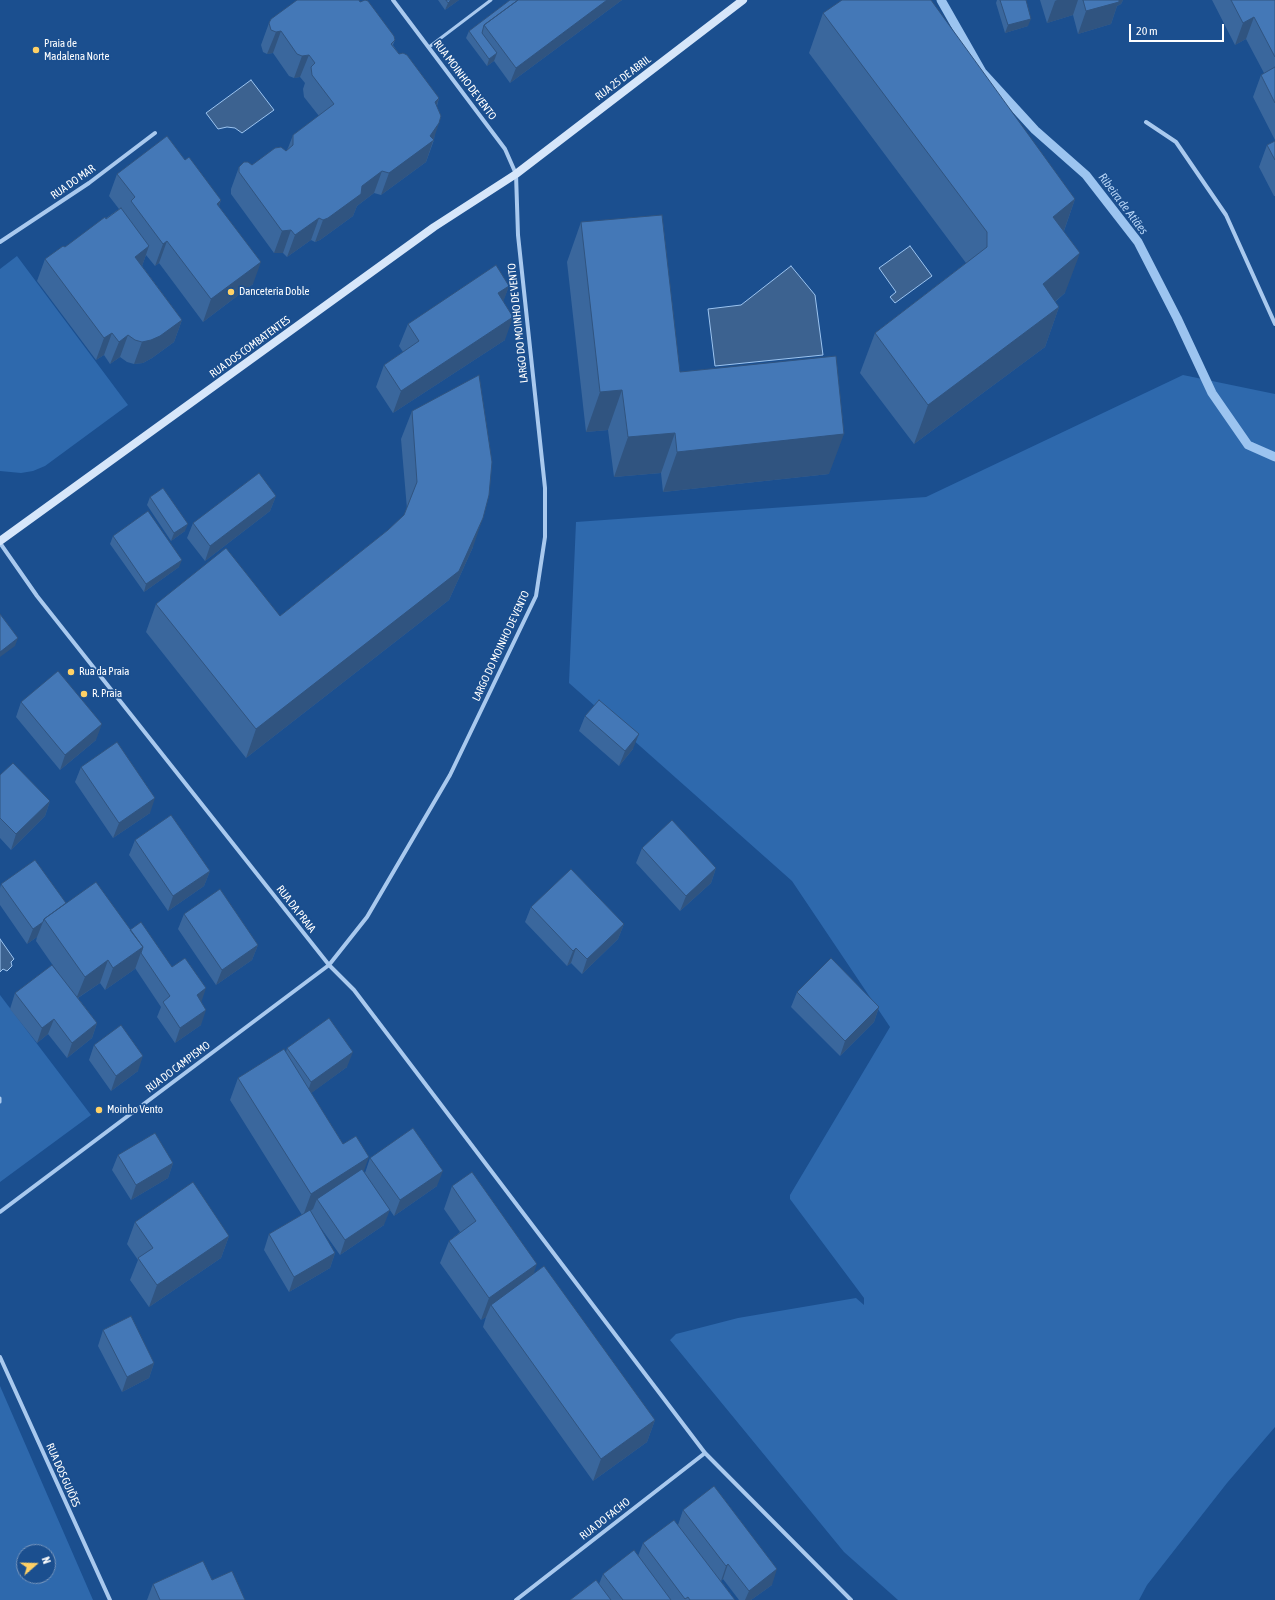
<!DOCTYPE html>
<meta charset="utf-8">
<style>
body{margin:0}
#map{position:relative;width:1275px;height:1600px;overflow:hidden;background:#1b4f8f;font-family:"Asap Condensed",sans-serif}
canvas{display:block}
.north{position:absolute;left:16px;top:1544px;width:40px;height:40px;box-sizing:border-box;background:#1b4f8f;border:1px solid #7695bc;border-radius:50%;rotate:70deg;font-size:11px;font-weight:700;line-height:16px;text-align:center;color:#fff}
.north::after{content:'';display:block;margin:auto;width:14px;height:18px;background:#ffd166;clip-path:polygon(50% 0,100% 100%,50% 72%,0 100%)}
.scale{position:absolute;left:1129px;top:24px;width:95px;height:18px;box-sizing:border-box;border:2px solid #fff;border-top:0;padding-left:5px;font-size:12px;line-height:14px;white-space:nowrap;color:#fff;-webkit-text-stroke:3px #1b4f8f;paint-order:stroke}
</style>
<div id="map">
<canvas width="1275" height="1600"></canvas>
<div class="north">N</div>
<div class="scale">20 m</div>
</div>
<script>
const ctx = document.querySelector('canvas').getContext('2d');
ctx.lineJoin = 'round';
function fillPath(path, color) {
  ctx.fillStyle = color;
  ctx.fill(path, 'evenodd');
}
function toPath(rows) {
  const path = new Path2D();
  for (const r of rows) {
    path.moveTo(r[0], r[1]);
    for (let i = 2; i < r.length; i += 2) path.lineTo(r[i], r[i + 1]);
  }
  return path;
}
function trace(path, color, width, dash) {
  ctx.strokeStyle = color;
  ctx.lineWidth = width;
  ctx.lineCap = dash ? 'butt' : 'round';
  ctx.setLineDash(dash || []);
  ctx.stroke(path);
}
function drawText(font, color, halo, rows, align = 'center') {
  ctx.font = font + ' "Asap Condensed",sans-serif';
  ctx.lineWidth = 3.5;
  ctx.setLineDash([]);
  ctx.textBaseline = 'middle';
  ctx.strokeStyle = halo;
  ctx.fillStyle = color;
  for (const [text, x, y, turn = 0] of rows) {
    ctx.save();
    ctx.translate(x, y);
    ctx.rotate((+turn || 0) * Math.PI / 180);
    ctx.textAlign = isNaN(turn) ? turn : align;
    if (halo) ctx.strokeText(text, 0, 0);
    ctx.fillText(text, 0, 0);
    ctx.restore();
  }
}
fillPath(toPath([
 [17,256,128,405,45,466,33,471,21,473,0,471,0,269],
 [1183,375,1275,394,1275,1427,1227,1483,1147,1585,1139,1600,898,1600,844,1552,670,1340,676,1334,738,1318,856,1298,864,1305,864,1298,790,1199,790,1195,890,1027,792,881,569,683,576,522,926,497],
 [0,995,91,1115,0,1182],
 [0,1386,93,1600,0,1600],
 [24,1552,48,1552,48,1576,24,1576]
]), '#2e69ad');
const water = toPath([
 [251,80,274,110,242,133,235,128,227,127,218,129,206,113,251,80],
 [910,246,932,276,895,303,890,297,896,292,879,268,910,246],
 [791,266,815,295,823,355,715,366,708,309,741,305,791,266],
 [0,939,14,959,11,962,12,966,7,971,3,969,0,972,0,939]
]);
fillPath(water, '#3c6290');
trace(water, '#9cc4f0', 1);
trace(toPath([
 [941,0,982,72,1035,130,1086,175,1138,242,1177,318,1212,393,1248,445,1275,457]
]), '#9cc4f0', 9);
trace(toPath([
 [429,47,491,0],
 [0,1098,0,1102]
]), '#a9c9ee', 3);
trace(toPath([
 [1146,122,1176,142,1226,215,1275,324],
 [0,242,89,183,155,133],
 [0,543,37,596,329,965,354,990,705,1453,851,1600],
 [0,1212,329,965,367,917,450,775,536,596,545,537,545,488,518,235,516,174,505,149,393,0],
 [0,1357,110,1600],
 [516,1600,705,1453]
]), '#a9c9ee', 4);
trace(toPath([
 [0,541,434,227,516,174,743,0]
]), '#d6e6fa', 8);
fillPath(toPath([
 [438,0,459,0,445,10],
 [510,0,622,0,510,83,494,61,487,66,466,38,469,31],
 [997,0,1026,0,1028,26,1005,33,996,3],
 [1040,0,1123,0,1121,4,1117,6,1111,24,1078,34,1073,15,1047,23],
 [1212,0,1275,0,1275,140,1253,97,1261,75,1264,73,1246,39,1235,45],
 [823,13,1075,199,1064,231,1065,293,1055,302,1059,307,1045,347,914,444,860,373,875,333,966,263,809,53],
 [269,23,395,40,393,45,399,54,439,98,437,106,434,140,426,162,381,195,374,193,357,206,353,216,320,240,315,242,311,240,287,257,283,253,274,253,231,194,231,189,239,167,252,165,286,151,288,148,293,135,319,116,304,97,303,89,305,83,300,77,294,78,289,76,273,53,267,54,263,52,261,45],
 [1275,141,1275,196,1274,196,1259,167,1267,145],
 [185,160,221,200,219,206,253,284,203,322,159,263,155,266,146,255,142,266,182,320,174,342,152,358,143,363,134,364,127,362,120,357,110,364,104,355,96,360,37,281,45,259,65,247,119,209,109,196,117,174],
 [581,222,680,372,829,474,663,492,661,473,614,477,608,430,586,432,567,262],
 [509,286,503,301,505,340,393,413,376,387,384,365,403,352,399,346,408,324],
 [412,411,473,547,449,600,246,758,146,632,156,604,280,616,388,530,404,515,407,509,401,439],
 [276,496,270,511,205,561,187,538,193,523],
 [150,497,185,531,171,541,147,505],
 [113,536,179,567,144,592,110,544],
 [21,702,96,740,60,770,16,717],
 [585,716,633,749,619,766,579,731],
 [81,767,150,813,113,838,75,782],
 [0,775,50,801,45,816,11,850,0,838],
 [135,840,210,871,204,886,168,911,129,855],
 [642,848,716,868,711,883,680,911,636,863],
 [1,884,66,903,130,930,172,967,201,1002,201,1025,175,1043,157,1017,161,1007,135,968,135,969,105,990,100,983,78,998,97,1023,92,1038,67,1058,48,1034,37,1043,10,1009,15,993,61,977,36,941,37,937,27,944,0,905,0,888],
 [531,907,624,924,618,939,582,974,571,963,567,966,525,922],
 [184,914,258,945,252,960,216,985,178,929],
 [797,992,879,1007,874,1022,840,1056,791,1007],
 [94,1045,138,1071,111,1091,89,1060],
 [287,1048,347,1067,311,1093,343,1144,365,1173,370,1158,437,1186,394,1216,366,1175,384,1225,340,1255,316,1221,335,1253,330,1268,289,1292,264,1250,269,1234,302,1215,230,1100,238,1078,286,1052],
 [118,1155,173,1163,168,1178,131,1200,112,1170],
 [452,1186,533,1274,655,1420,647,1442,593,1481,483,1327,486,1317,481,1320,440,1263,449,1241,460,1232,444,1209],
 [135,1222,229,1236,221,1258,149,1307,130,1280,138,1260,127,1244],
 [103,1330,154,1363,149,1378,122,1392,98,1346],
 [683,1510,772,1585,751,1600,739,1600,723,1579,721,1581,735,1600,570,1600,599,1584,603,1574,638,1556,643,1543,678,1525],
 [212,1580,245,1600,147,1600,153,1584]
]), '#3a679d');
fillPath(toPath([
 [451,0,459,0,445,10,448,3],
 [607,0,622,0,510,83,516,68],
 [1057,0,1078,0,1073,15,1047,23,1055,1],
 [1110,0,1123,0,1121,4,1117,6,1111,24,1078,34,1086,11],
 [1254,17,1246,39,1235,45,1243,23],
 [1031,19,1028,26,1005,33,1008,25],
 [281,31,273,53,267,54,276,32],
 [497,53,494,61,487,66,489,59],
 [309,55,300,77,294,78,302,56],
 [439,98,431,121,435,102],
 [439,123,426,162,381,195,389,173,430,136],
 [382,171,374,193,357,206,353,216,320,240,315,242,323,220,362,186],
 [1075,199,1061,239,1053,217],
 [221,200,213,222,217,204],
 [319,218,311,240,287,257,295,235],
 [291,230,283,253,274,253,282,231],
 [167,241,159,263,155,266,163,244],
 [149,246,141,269,135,257],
 [1080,253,1065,293,1028,324,1043,284],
 [261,262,253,284,203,322,211,299],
 [509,286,501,308,498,293],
 [1059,307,1045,347,914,444,928,405],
 [513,317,505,340,393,413,401,391],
 [182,320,174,342,152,358,143,363,134,364,142,342],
 [112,333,104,355,96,360,104,338],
 [128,335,120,357,110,364,119,342],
 [622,390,608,430,586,432,600,392],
 [675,433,661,473,614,477,628,437],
 [844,434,829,474,663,492,677,452],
 [276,496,270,511,205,561,210,546],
 [483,518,473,547,449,600,246,758,256,729],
 [188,524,185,531,171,541,174,533],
 [182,560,179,567,144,592,146,584],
 [18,638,15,646,0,657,0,652],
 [102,724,96,740,60,770,65,755],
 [639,734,633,749,619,766,625,751],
 [155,798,150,813,113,838,119,823],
 [50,801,45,816,11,850,16,834],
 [716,868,711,883,680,911,686,896],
 [210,871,204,886,168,911,173,896],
 [43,922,37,937,27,944,33,929],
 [624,924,618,939,582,974,587,959],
 [258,945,252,960,216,985,222,970],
 [143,947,135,969,105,990,113,968],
 [576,948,571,963,567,966,573,951],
 [108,960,100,983,76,999,85,977],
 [206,988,201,1003,197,995],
 [879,1007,874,1022,840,1056,845,1041],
 [206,1010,201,1025,175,1043,180,1028],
 [54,1019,48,1034,37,1043,42,1028],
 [97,1023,92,1038,67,1058,72,1043],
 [353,1052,347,1067,306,1097,311,1082],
 [143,1056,138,1071,111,1091,116,1076],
 [369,1157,361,1179,317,1199,313,1209,303,1216,311,1194],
 [173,1163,168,1178,131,1200,136,1185],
 [443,1171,437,1186,394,1216,400,1200],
 [390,1210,384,1225,340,1255,345,1240],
 [229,1236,221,1258,149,1307,157,1285],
 [335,1253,330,1268,289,1292,294,1277],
 [537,1264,529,1287,491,1305,486,1317,481,1320,489,1298],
 [154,1363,149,1378,122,1392,127,1377],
 [655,1420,647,1442,593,1481,601,1459],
 [728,1564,723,1579,721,1581,726,1566],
 [777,1569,772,1585,751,1600,745,1600,749,1591]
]), '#305480');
const building = toPath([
 [297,0,359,0,360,2,365,0,368,1,394,36,395,40,391,44,399,54,403,53,407,55,439,98,435,102,441,116,439,123,430,136,434,140,389,173,382,171,362,186,361,194,328,218,323,220,319,218,295,235,291,230,282,231,239,172,239,167,244,162,248,162,252,165,275,148,281,147,286,151,293,145,293,135,334,104,312,75,311,67,315,63,309,55,302,56,297,54,281,31,276,32,271,30,269,23,271,19,297,0],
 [446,0,451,0,448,3,446,0],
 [510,0,518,0,484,25,482,33,497,53,489,59,469,31,510,0],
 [518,0,607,0,516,68,484,25,518,0],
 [842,0,931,0,1075,199,1053,217,1080,253,1043,284,1059,307,928,405,875,333,987,247,987,232,823,13,842,0],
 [1000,0,1026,0,1031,19,1008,25,1000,0],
 [1083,0,1119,0,1119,2,1086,11,1083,0],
 [1231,0,1275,0,1275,57,1254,17,1243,23,1231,0],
 [1275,67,1275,103,1261,75,1275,67],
 [167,136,185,160,189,157,221,200,217,204,261,262,211,299,167,241,163,244,131,201,135,197,117,174,167,136],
 [1275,141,1275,160,1267,145,1275,141],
 [121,208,149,246,135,257,182,320,160,336,151,340,142,342,135,340,128,335,119,342,112,333,104,338,45,259,63,246,65,247,105,217,106,219,121,208],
 [662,215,680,372,836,356,844,434,677,452,675,433,628,437,622,390,600,392,581,222,662,215],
 [496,265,509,286,498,293,513,317,401,391,384,365,419,341,408,324,496,265],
 [479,375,492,462,489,495,483,518,459,571,256,729,156,604,226,548,280,616,388,530,404,515,417,482,412,411,479,375],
 [259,473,276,496,210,546,193,523,259,473],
 [163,488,188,524,174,533,150,497,163,488],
 [148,511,182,560,146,584,113,536,148,511],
 [0,614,18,638,0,652,0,614],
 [58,671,102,724,65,755,21,702,58,671],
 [599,700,639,734,625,751,585,716,599,700],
 [117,742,155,798,119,823,81,767,117,742],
 [13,763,50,801,16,834,0,818,0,775,13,763],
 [171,815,210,871,173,896,135,840,171,815],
 [672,820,716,868,686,896,642,848,672,820],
 [35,860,66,903,44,919,43,922,33,929,1,884,35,860],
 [571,869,624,924,587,959,576,948,573,951,531,907,571,869],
 [96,882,143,947,113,968,108,960,85,977,44,919,96,882],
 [220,889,258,945,222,970,184,914,220,889],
 [141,922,172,967,185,958,206,988,197,995,206,1010,180,1028,163,1002,170,996,141,953,143,947,130,930,141,922],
 [831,958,879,1007,845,1041,797,992,831,958],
 [52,965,97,1023,72,1043,54,1019,42,1028,15,993,52,965],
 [329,1018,353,1052,311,1082,287,1048,329,1018],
 [121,1025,143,1056,116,1076,94,1045,121,1025],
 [284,1049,343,1144,356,1136,369,1157,311,1194,238,1078,284,1049],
 [413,1128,443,1171,400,1200,370,1158,413,1128],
 [155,1133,173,1163,136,1185,118,1155,155,1133],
 [362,1169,390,1210,345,1240,317,1199,362,1169],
 [472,1172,537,1264,489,1298,449,1241,476,1221,452,1186,472,1172],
 [193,1182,229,1236,157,1285,138,1258,153,1248,135,1222,193,1182],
 [310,1210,335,1253,294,1277,269,1234,310,1210],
 [544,1266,655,1420,601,1459,491,1305,544,1266],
 [131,1316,154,1363,127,1377,103,1330,131,1316],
 [714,1486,777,1569,749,1591,728,1564,726,1566,683,1510,714,1486],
 [674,1520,735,1600,690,1600,688,1597,685,1599,643,1543,674,1520],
 [634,1550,671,1600,623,1600,603,1574,634,1550],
 [203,1561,212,1580,232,1571,245,1600,160,1600,153,1584,203,1561],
 [596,1580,611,1600,570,1600,596,1580]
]);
fillPath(building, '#4478b7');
trace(building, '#305480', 1);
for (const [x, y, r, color] of [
 [36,50,4,"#ffd166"],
 [231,292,4,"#ffd166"],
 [71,672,4,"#ffd166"],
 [84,694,4,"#ffd166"],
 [99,1110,4,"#ffd166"]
]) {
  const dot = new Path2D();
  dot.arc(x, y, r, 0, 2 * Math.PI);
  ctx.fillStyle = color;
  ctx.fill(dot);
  trace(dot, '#1b4f8f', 1.5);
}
drawText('11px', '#fff', '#1b4f8f', [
 ["Praia de",44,44],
 ["Madalena Norte",44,57],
 ["Danceteria Doble",239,292],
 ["Rua da Praia",79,672],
 ["R. Praia",92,694],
 ["Moinho Vento",107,1110]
], 'left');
drawText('11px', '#fff', '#1b4f8f', [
 ["RUA 25 DE ABRIL",623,78,-37],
 ["RUA MOINHO DE VENTO",465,80,53],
 ["RUA DO MAR",73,182,-35],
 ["LARGO DO MOINHO DE VENTO",518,323,-96],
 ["RUA DOS COMBATENTES",250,347,-36],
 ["LARGO DO MOINHO DE VENTO",501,646,-65],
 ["RUA DA PRAIA",296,909,52],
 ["RUA DO CAMPISMO",178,1067,-37],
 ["RUA DOS GUIÕES",63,1475,66],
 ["RUA DO FACHO",605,1519,-38]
]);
drawText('italic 12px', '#b5d3f5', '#1b4f8f', [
 ["Ribeira de Atiães",1123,204,53]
]);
</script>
